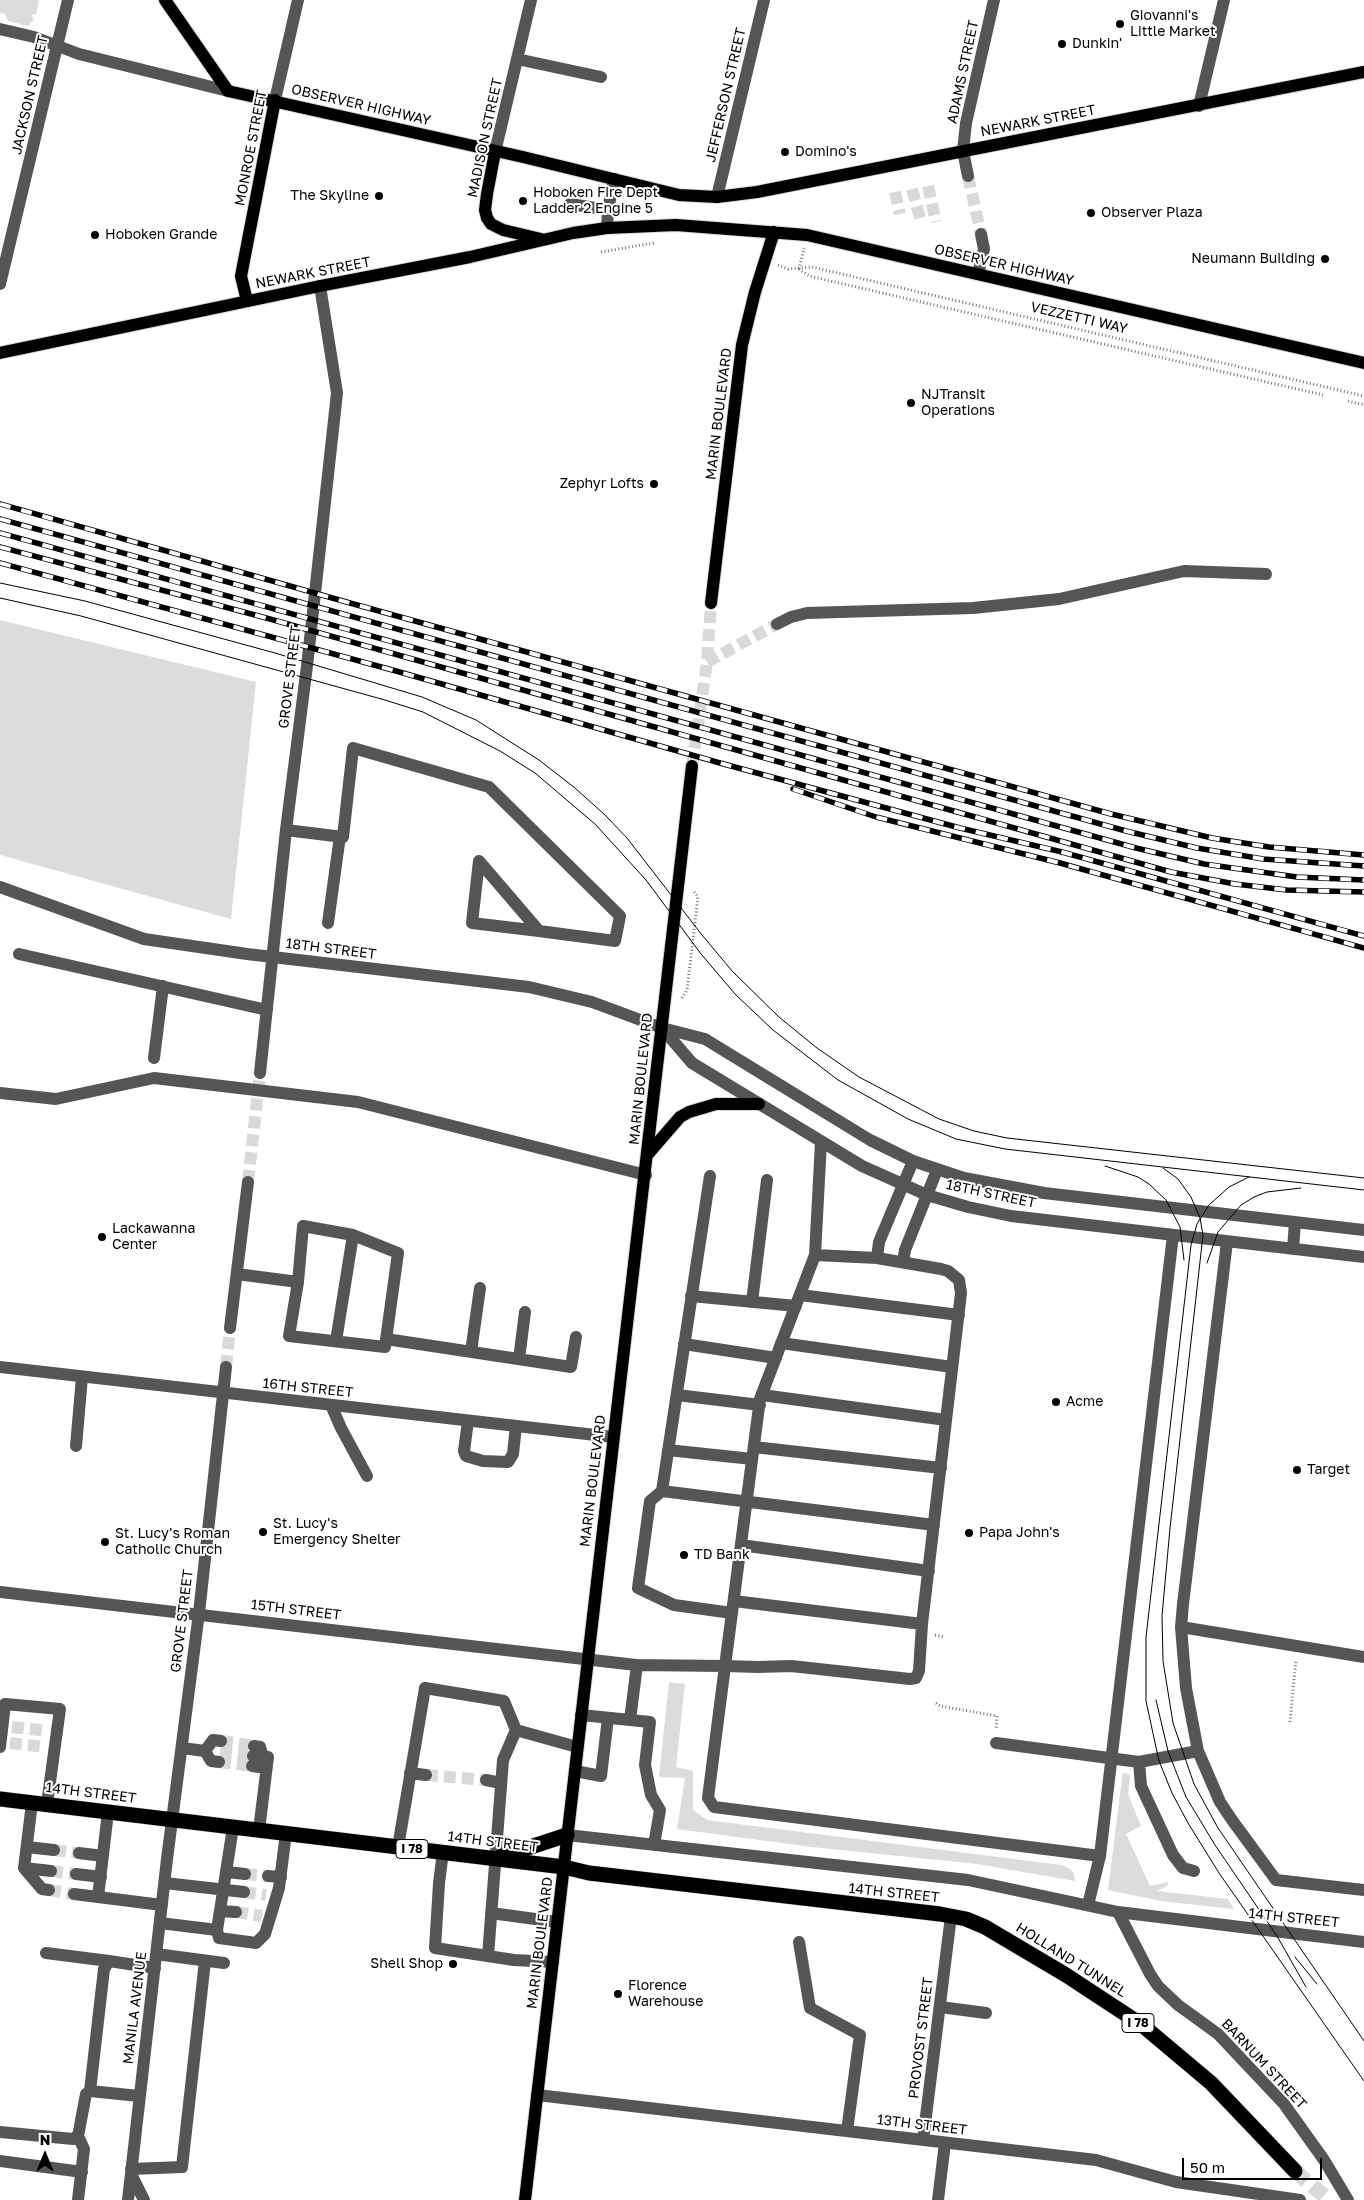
<!DOCTYPE html>
<style>
body{margin:0}
#map{position:relative;width:1364px;height:2200px;overflow:hidden;background:#fff;font-family:"Golos Text",sans-serif}
canvas{display:block}
.north{position:absolute;left:20px;top:2130px;width:50px;height:50px;-webkit-text-stroke:4px #fff;paint-order:stroke;rotate:0deg;font-size:14px;font-weight:700;line-height:20px;text-align:center;color:#000}
.north::after{content:'';display:block;margin:auto;width:18px;height:22px;background:#000;clip-path:polygon(50% 0,100% 100%,50% 72%,0 100%)}
.scale{position:absolute;left:1182px;top:2158px;width:140px;height:22px;box-sizing:border-box;border:2px solid #000;border-top:0;padding-left:6px;font-size:15px;line-height:18px;white-space:nowrap;color:#000;-webkit-text-stroke:4px #fff;paint-order:stroke}
</style>
<div id="map">
<canvas width="1364" height="2200"></canvas>
<div class="north">N</div>
<div class="scale">50 m</div>
</div>
<script>
const ctx = document.querySelector('canvas').getContext('2d');
ctx.lineJoin = 'round';
function fillPath(path, color) {
  ctx.fillStyle = color;
  ctx.fill(path, 'evenodd');
}
function toPath(rows) {
  const path = new Path2D();
  for (const r of rows) {
    path.moveTo(r[0], r[1]);
    for (let i = 2; i < r.length; i += 2) path.lineTo(r[i], r[i + 1]);
  }
  return path;
}
function trace(path, color, width, dash) {
  ctx.strokeStyle = color;
  ctx.lineWidth = width;
  ctx.lineCap = dash ? 'butt' : 'round';
  ctx.setLineDash(dash || []);
  ctx.stroke(path);
}
function drawText(font, color, halo, rows, align = 'center') {
  ctx.font = font + ' "Golos Text",sans-serif';
  ctx.lineWidth = 4;
  ctx.setLineDash([]);
  ctx.textBaseline = 'middle';
  ctx.strokeStyle = halo;
  ctx.fillStyle = color;
  for (const [text, x, y, turn = 0] of rows) {
    ctx.save();
    ctx.translate(x, y);
    ctx.rotate((+turn || 0) * Math.PI / 180);
    ctx.textAlign = isNaN(turn) ? turn : align;
    if (halo) ctx.strokeText(text, 0, 0);
    ctx.fillText(text, 0, 0);
    ctx.restore();
  }
}
fillPath(toPath([
 [0,0,39,0,36,15,31,14,34,20,28,26,8,21,5,14,0,13],
 [0,620,256,682,231,919,0,855],
 [669,1682,685,1684,676,1767,693,1771,693,1810,707,1820,1061,1865,1070,1869,1074,1873,1075,1881,977,1864,812,1847,677,1829,685,1778,659,1777],
 [1126,1773,1130,1775,1128,1794,1141,1826,1126,1834,1150,1886,1168,1882,1167,1886,1157,1891,1228,1899,1234,1909,1161,1901,1108,1890,1122,1778,1122,1774]
]), '#dcdcdc');
trace(toPath([
 [968,176,981,234],
 [928,186,936,222],
 [912,189,920,218],
 [895,192,900,214],
 [707,662,777,624],
 [248,1182,260,1073],
 [226,1367,230,1328],
 [12,1727,47,1731],
 [221,1741,254,1746],
 [10,1743,45,1747],
 [220,1752,253,1756],
 [219,1762,252,1766],
 [426,1775,486,1780],
 [54,1850,79,1853],
 [51,1871,76,1874],
 [245,1874,268,1876],
 [49,1890,74,1894],
 [244,1892,266,1895],
 [236,1912,262,1916]
]), '#d9d9d9', 12, [12, 6]);
trace(toPath([
 [692,766,707,662,711,603]
]), '#d9d9d9', 12, [12, 6]);
trace(toPath([
 [1295,2171,1329,2200]
]), '#d9d9d9', 15, [15, 8]);
const major = toPath([
 [165,0,228,91,523,157,679,195,717,197,757,192,1364,72],
 [495,152,487,194,485,210,487,218,491,224,503,230,541,239],
 [247,301,241,276,275,100],
 [0,353,320,286,470,257,573,233,607,228,676,225,807,235,1364,363],
 [711,603,742,345,755,292,774,232],
 [648,1154,680,1117,689,1112,716,1104,759,1104],
 [525,2200,692,766]
]);
const highway = toPath([
 [0,1799,564,1867,589,1873,940,1914,966,1919,985,1927,1066,1975,1142,2025,1211,2083,1295,2171],
 [500,1857,567,1835]
]);
trace(major, '#dbdbdb', 14);
trace(highway, '#dbdbdb', 16);
trace(toPath([
 [601,252,654,243],
 [778,265,788,269,812,267,1364,396],
 [799,269,809,276,1323,395],
 [799,269,804,248],
 [1348,401,1364,405],
 [682,998,687,990,698,897,693,890],
 [935,1635,944,1637],
 [936,1703,940,1706,997,1716,996,1730],
 [1290,1722,1296,1660]
]), '#777', 3, [1, 2.5]);
trace(toPath([
 [0,29,34,37,79,54,228,91],
 [517,59,601,77],
 [275,100,298,0],
 [1199,106,1224,0],
 [495,152,531,0],
 [968,176,963,151,966,123,994,0],
 [717,197,764,0],
 [570,204,608,210],
 [607,228,608,210,614,179],
 [978,274,984,249,981,234],
 [0,284,68,0],
 [777,624,791,617,807,613,973,608,1059,599,1184,571,1266,574],
 [286,830,343,837,353,748,489,787,620,916,615,941,539,931,472,923,479,861,539,931],
 [0,887,144,939,247,954,529,987,592,1002,662,1028,705,1039,870,1140,913,1161,964,1178,1044,1193,1364,1230],
 [328,923,340,836],
 [19,954,267,1010],
 [662,1028,692,1063,862,1166,927,1195,968,1207,1011,1216,1364,1257],
 [154,1058,163,986],
 [260,1073,286,830,307,666,337,393,320,286],
 [0,1093,56,1099,154,1078,358,1102,646,1175],
 [710,1176,662,1491,650,1501,638,1588,674,1605,732,1613],
 [303,1226,353,1235,398,1253,385,1347,289,1336,298,1282,303,1226],
 [1227,1242,1183,1604,1181,1627,1364,1657],
 [1293,1249,1295,1222],
 [815,1255,821,1142],
 [877,1258,879,1242,913,1161],
 [903,1262,905,1250,937,1170],
 [237,1274,298,1282],
 [800,1295,959,1315],
 [691,1296,796,1306],
 [752,1302,767,1180],
 [230,1328,248,1182],
 [386,1339,571,1367,576,1337],
 [336,1341,353,1235],
 [781,1343,952,1367],
 [684,1344,776,1358],
 [471,1352,480,1288],
 [519,1359,525,1312],
 [0,1367,613,1437],
 [677,1395,760,1405],
 [762,1395,946,1420],
 [331,1405,341,1428,367,1476],
 [468,1421,464,1451,466,1456,483,1461,508,1462,513,1454,516,1426],
 [76,1446,82,1377],
 [754,1447,941,1468],
 [668,1450,752,1459],
 [662,1491,934,1525],
 [741,1545,929,1571],
 [0,1592,636,1665,725,1666,758,1667,791,1666,910,1679,916,1678,919,1671,922,1624,961,1293,959,1280,948,1271,941,1269,877,1258,815,1255,760,1399,725,1666,708,1798,714,1807,1100,1856],
 [734,1601,922,1624],
 [1181,1627,1186,1688,1198,1751,1220,1802,1232,1820,1276,1880,1364,1890],
 [581,1715,650,1722,645,1765,651,1795,660,1810,654,1845],
 [630,1720,637,1665],
 [996,1743,1139,1762,1198,1751],
 [0,1747,5,1704,60,1709,47,1804],
 [182,1748,205,1751,213,1740,221,1741],
 [205,1751,211,1761,219,1762],
 [253,1756,268,1757,259,1830],
 [1139,1762,1141,1786,1173,1855,1183,1868,1194,1871],
 [252,1766,259,1767,263,1757,260,1747,254,1746],
 [575,1771,601,1776,608,1718],
 [410,1773,426,1775],
 [486,1780,501,1783],
 [32,1803,24,1868,42,1889,49,1890],
 [108,1812,98,1897,162,1905],
 [233,1827,217,1930,219,1938,256,1943,265,1934,279,1888,286,1833],
 [567,1835,968,1880,1118,1912,1364,1942],
 [27,1847,54,1850],
 [398,1847,425,1688,504,1701,516,1730,577,1747],
 [443,1852,439,1883,435,1948,514,1960,553,1962],
 [79,1853,103,1856],
 [24,1868,51,1871],
 [227,1872,245,1874],
 [76,1874,101,1877],
 [268,1876,281,1877],
 [165,1883,244,1892],
 [74,1894,98,1897],
 [1088,1905,1100,1856,1173,1235],
 [220,1911,236,1912],
 [1118,1912,1150,1974,1158,1986,1178,2005,1218,2034,1284,2104,1324,2160,1348,2200],
 [491,1913,557,1922],
 [160,1923,217,1930],
 [799,1942,810,2008,860,2035,847,2131],
 [46,1953,109,1961],
 [156,1954,224,1963],
 [488,1956,503,1760,516,1730],
 [940,2007,986,2013],
 [90,2091,104,1969,109,1961,155,1968],
 [537,2095,1096,2160,1176,2182,1300,2200],
 [0,2132,73,2139,78,2136,86,2094,90,2091,139,2096],
 [78,2136,84,2149,78,2200],
 [923,2140,951,1916],
 [0,2161,82,2172],
 [131,2169,182,2167,205,1961],
 [131,2174,144,2200],
 [128,2200,167,1859,199,1613,226,1367],
 [938,2200,945,2143]
]), '#555', 12);
trace(major, '#000', 12);
trace(highway, '#000', 15);
trace(toPath([
 [0,583,85,601,275,653,422,697,476,720,539,760,575,788,605,815,627,838,702,935,733,972,779,1017,817,1048,859,1077,939,1119,974,1131,1007,1138,1364,1178],
 [0,598,81,616,385,700,423,712,500,751,535,773,595,824,646,880,701,954,735,994,773,1030,838,1080,908,1119,956,1139,1005,1149,1364,1190],
 [1105,1166,1138,1177,1149,1184,1166,1200,1180,1227,1184,1260],
 [1163,1168,1178,1179,1191,1197,1200,1218,1203,1235,1170,1528,1162,1616,1163,1661,1173,1723,1194,1784,1218,1828,1364,2041],
 [1249,1177,1229,1187,1209,1205,1197,1224,1191,1245,1146,1637,1146,1701,1159,1761,1172,1793,1188,1823,1219,1873,1364,2081],
 [1207,1263,1218,1232,1241,1205,1254,1197,1267,1192,1301,1188],
 [1156,1700,1168,1751,1186,1797,1215,1845,1277,1936,1306,1987],
 [1295,1957,1317,1984]
]), '#000', 1);
const rail = toPath([
 [0,504,350,603,1111,814,1212,838,1269,847,1364,855],
 [0,519,1126,831,1197,848,1263,859,1364,866],
 [0,533,1136,848,1204,864,1297,877,1364,880],
 [0,547,270,619,1171,872,1235,884,1287,890,1364,892],
 [0,563,396,671,720,763,960,828,1062,852,1364,936],
 [793,789,876,817,1060,863,1364,948]
]);
trace(rail, '#000', 5.5);
trace(rail, '#fff', 4, [11]);
for (const [x, y, r, color] of [
 [1120,24,5,"#000"],
 [1062,44,5,"#000"],
 [785,152,5,"#000"],
 [379,196,5,"#000"],
 [523,201,5,"#000"],
 [1091,213,5,"#000"],
 [95,235,5,"#000"],
 [1325,259,5,"#000"],
 [911,403,5,"#000"],
 [654,484,5,"#000"],
 [102,1237,5,"#000"],
 [1056,1402,5,"#000"],
 [1297,1470,5,"#000"],
 [263,1532,5,"#000"],
 [969,1533,5,"#000"],
 [105,1542,5,"#000"],
 [684,1555,5,"#000"],
 [453,1964,5,"#000"],
 [618,1994,5,"#000"]
]) {
  const dot = new Path2D();
  dot.arc(x, y, r, 0, 2 * Math.PI);
  ctx.fillStyle = color;
  ctx.fill(dot);
  trace(dot, '#fff', 2);
}
for (const [x, y, w] of [
 [412,1849,32],
 [1138,2023,32]
]) {
  const box = new Path2D();
  box.roundRect(x - w / 2, y - 9.5, w, 19, 4);
  ctx.fillStyle = '#fff';
  ctx.fill(box);
  trace(box, '#000', 1);
}
drawText('bold 12px', '#000', null, [
 ["I 78",412,1849],
 ["I 78",1138,2023]
]);
drawText('14px', '#000', '#fff', [
 ["Giovanni's",1130,16],
 ["Little Market",1130,32],
 ["Dunkin'",1072,44],
 ["Domino's",795,152],
 ["Hoboken Fire Dept",533,193],
 ["Ladder 2 Engine 5",533,209],
 ["The Skyline",369,196,"right"],
 ["Observer Plaza",1101,213],
 ["Hoboken Grande",105,235],
 ["Neumann Building",1315,259,"right"],
 ["NJTransit",921,395],
 ["Operations",921,411],
 ["Zephyr Lofts",644,484,"right"],
 ["Lackawanna",112,1229],
 ["Center",112,1245],
 ["Acme",1066,1402],
 ["Target",1307,1470],
 ["St. Lucy's",273,1524],
 ["Emergency Shelter",273,1540],
 ["Papa John's",979,1533],
 ["St. Lucy's Roman",115,1534],
 ["Catholic Church",115,1550],
 ["TD Bank",694,1555],
 ["Shell Shop",443,1964,"right"],
 ["Florence",628,1986],
 ["Warehouse",628,2002]
], 'left');
drawText('14px', '#000', '#fff', [
 ["ADAMS STREET",963,72,-78],
 ["JACKSON STREET",30,95,-77],
 ["JEFFERSON STREET",726,95,-77],
 ["OBSERVER HIGHWAY",361,105,13],
 ["NEWARK STREET",1038,121,-11],
 ["MADISON STREET",485,138,-78],
 ["MONROE STREET",251,148,-79],
 ["OBSERVER HIGHWAY",1004,265,13],
 ["NEWARK STREET",313,273,-11],
 ["VEZZETTI WAY",1079,318,13],
 ["MARIN BOULEVARD",719,414,-83],
 ["GROVE STREET",290,677,-83],
 ["18TH STREET",331,949,7],
 ["MARIN BOULEVARD",641,1079,-84],
 ["18TH STREET",991,1194,12],
 ["16TH STREET",308,1388,6],
 ["MARIN BOULEVARD",593,1481,-83],
 ["15TH STREET",296,1610,7],
 ["GROVE STREET",182,1621,-83],
 ["14TH STREET",91,1793,7],
 ["14TH STREET",493,1842,7],
 ["14TH STREET",894,1893,6],
 ["14TH STREET",1294,1918,6],
 ["MARIN BOULEVARD",540,1943,-83],
 ["HOLLAND TUNNEL",1071,1960,32],
 ["MANILA AVENUE",135,2008,-83],
 ["PROVOST STREET",921,2038,-83],
 ["BARNUM STREET",1264,2064,47],
 ["13TH STREET",922,2125,7]
]);
</script>
